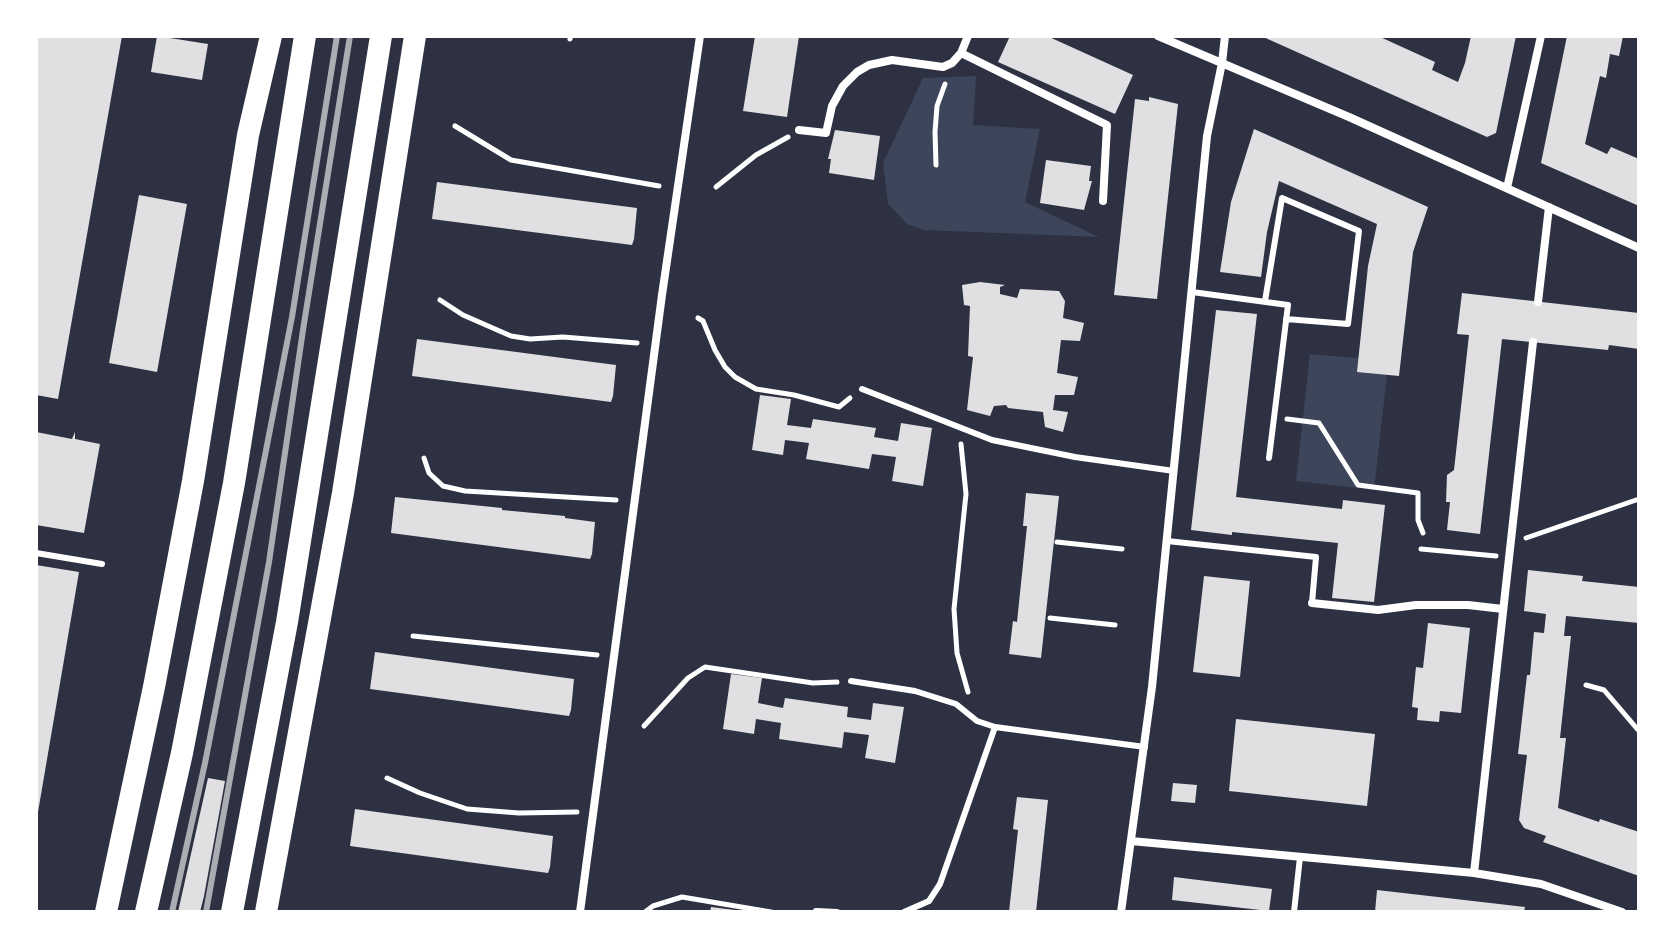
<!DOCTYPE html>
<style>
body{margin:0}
#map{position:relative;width:1675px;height:948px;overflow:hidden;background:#2d3142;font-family:Raleway,sans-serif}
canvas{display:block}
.frame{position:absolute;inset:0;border:38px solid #fff;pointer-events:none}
</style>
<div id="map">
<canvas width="1675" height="948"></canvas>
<div class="frame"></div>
</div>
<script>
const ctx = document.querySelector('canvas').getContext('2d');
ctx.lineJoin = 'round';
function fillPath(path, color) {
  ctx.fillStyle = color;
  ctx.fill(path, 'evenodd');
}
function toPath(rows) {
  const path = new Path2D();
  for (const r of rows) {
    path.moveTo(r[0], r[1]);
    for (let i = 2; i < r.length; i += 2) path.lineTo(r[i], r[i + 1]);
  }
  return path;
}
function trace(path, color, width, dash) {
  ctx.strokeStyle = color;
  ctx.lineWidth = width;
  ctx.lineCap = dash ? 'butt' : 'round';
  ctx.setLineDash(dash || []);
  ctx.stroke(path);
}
fillPath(toPath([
 [976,76,973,125,1040,129,1025,202,1099,237,924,230,907,224,888,204,883,163,923,78],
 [1310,354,1359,358,1387,375,1374,490,1296,481]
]), '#3c4559');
fillPath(toPath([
 [36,36,122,36,58,399,36,395],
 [157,36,208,44,202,80,151,72],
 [755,36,799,36,787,117,743,111],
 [1010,36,1047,36,1133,75,1115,114,998,62],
 [1261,36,1378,36,1435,62,1432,70,1458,82,1465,63,1471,36,1516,36,1496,133,1487,137],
 [1567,36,1623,36,1619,56,1610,54,1606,78,1600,76,1585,144,1607,154,1611,147,1639,159,1639,206,1541,163],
 [1149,97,1178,104,1157,299,1114,295,1135,99,1149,101],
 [1254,129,1428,207,1413,252,1399,376,1357,372,1368,266,1377,224,1279,181,1267,232,1261,277,1220,272,1231,202],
 [835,130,880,136,874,180,829,173,831,159,828,159],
 [1046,160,1091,166,1089,181,1092,181,1084,210,1040,203],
 [437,182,637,208,634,239,632,245,432,219],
 [139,195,187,204,157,372,109,363],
 [980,282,1005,285,1000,287,1000,294,1017,298,1020,289,1059,291,1065,301,1063,318,1084,323,1080,341,1061,340,1057,373,1078,377,1074,395,1055,395,1053,410,1068,412,1063,432,1045,427,1043,412,1008,408,1006,405,994,406,990,416,967,410,973,357,968,356,970,306,964,305,962,285],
 [1462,293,1639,313,1639,349,1609,345,1608,350,1502,339,1480,534,1447,530,1450,502,1446,502,1447,475,1454,470,1469,335,1457,334],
 [1216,310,1257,314,1236,497,1342,509,1343,500,1385,505,1374,602,1332,598,1338,543,1232,532,1232,535,1191,530],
 [417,339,616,365,613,396,611,402,412,376],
 [760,395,791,399,787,425,811,428,813,419,876,428,874,437,898,441,901,423,932,428,923,486,892,481,896,457,872,454,869,469,806,459,809,443,785,440,783,455,752,450],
 [36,432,72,439,75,432,75,439,100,444,84,533,36,525],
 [1026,493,1059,496,1041,658,1009,654,1013,621,1017,622,1027,526,1023,526],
 [395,497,502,508,502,510,565,516,565,518,595,522,592,554,590,559,391,533],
 [36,565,79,572,38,812,36,812],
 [1528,570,1583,576,1582,581,1639,587,1639,623,1566,616,1564,636,1571,636,1560,738,1566,738,1558,808,1599,822,1600,819,1639,832,1639,876,1543,842,1546,836,1524,828,1519,820,1527,755,1518,754,1527,675,1530,675,1534,632,1544,633,1546,614,1524,611],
 [1204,576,1250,581,1240,677,1193,672],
 [1428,623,1470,628,1461,713,1440,711,1439,722,1417,720,1418,708,1412,707,1416,667,1423,668],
 [375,652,574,679,571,710,569,716,370,689],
 [731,674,762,678,758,703,783,708,785,698,848,707,847,717,871,720,873,703,904,707,895,763,865,758,869,735,844,732,842,748,779,739,781,723,756,719,754,734,723,729],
 [1236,719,1375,734,1367,806,1229,791],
 [208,778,225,781,204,896,200,912,178,912],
 [1173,783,1197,785,1195,803,1171,801],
 [1017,797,1048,800,1036,912,1009,912,1018,830,1013,829],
 [355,809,553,836,550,867,548,873,350,846],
 [1174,877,1272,889,1269,911,1172,900],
 [1377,890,1525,907,1524,912,1375,912],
 [711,907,735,910,735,912,710,912]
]), '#e0e0e3');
trace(toPath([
 [570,39,571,36],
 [455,126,511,160,659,186],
 [936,165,935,132,937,106,945,84],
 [716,187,756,155,788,137],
 [440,300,463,315,511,336,530,339,563,337,637,343],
 [698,318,703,321,715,350,725,367,735,377,756,389,794,395,839,407,850,398],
 [1287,419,1319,423,1358,485,1418,493,1418,520,1423,533],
 [961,444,966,494,954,609,957,653,968,692],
 [424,458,429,473,443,486,465,491,616,500],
 [1526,538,1639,499],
 [1057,542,1122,549],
 [1421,549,1496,556],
 [1050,618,1115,625],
 [413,636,597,655],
 [1586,685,1604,690,1639,731],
 [644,726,688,678,705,667,813,683,837,682],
 [387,778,420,793,467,809,519,813,577,812],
 [645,912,653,906,682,897,771,912]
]), '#fff', 5);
trace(toPath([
 [1192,292,1288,305,1269,458],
 [1265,301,1282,198,1359,231,1348,324,1286,319],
 [862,389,992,440,1075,457,1174,471],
 [1167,541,1316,557,1312,603],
 [36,553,102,564],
 [851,681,915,691,956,704,977,721,995,727,1145,747],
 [816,911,837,912],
 [904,912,929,901,940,884,995,727],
 [1294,912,1300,857]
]), '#fff', 6);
trace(toPath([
 [1158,36,1349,117,1639,248],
 [961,53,1107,125,1103,201],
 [799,130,826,133,832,106,843,86,857,72,869,65,892,60,943,67,952,63,961,53,968,36],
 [1507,188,1541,36],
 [1538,302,1549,207],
 [1312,603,1378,610,1416,605,1468,605,1503,609],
 [1131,841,1474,873,1541,884,1622,912],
 [1474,873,1533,342],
 [580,912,662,295,700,36],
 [1121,912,1152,687,1207,136,1222,63,1225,36]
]), '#fff', 8);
trace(toPath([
 [106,912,154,687,193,481,248,135,271,36],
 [146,912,182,753,234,483,305,36],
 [232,912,287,622,381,36],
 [266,912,343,493,415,36]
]), '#fff', 22);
trace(toPath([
 [172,912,205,763,292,317,337,36],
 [206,912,269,562,303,330,350,36]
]), '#abadb3', 6);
</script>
